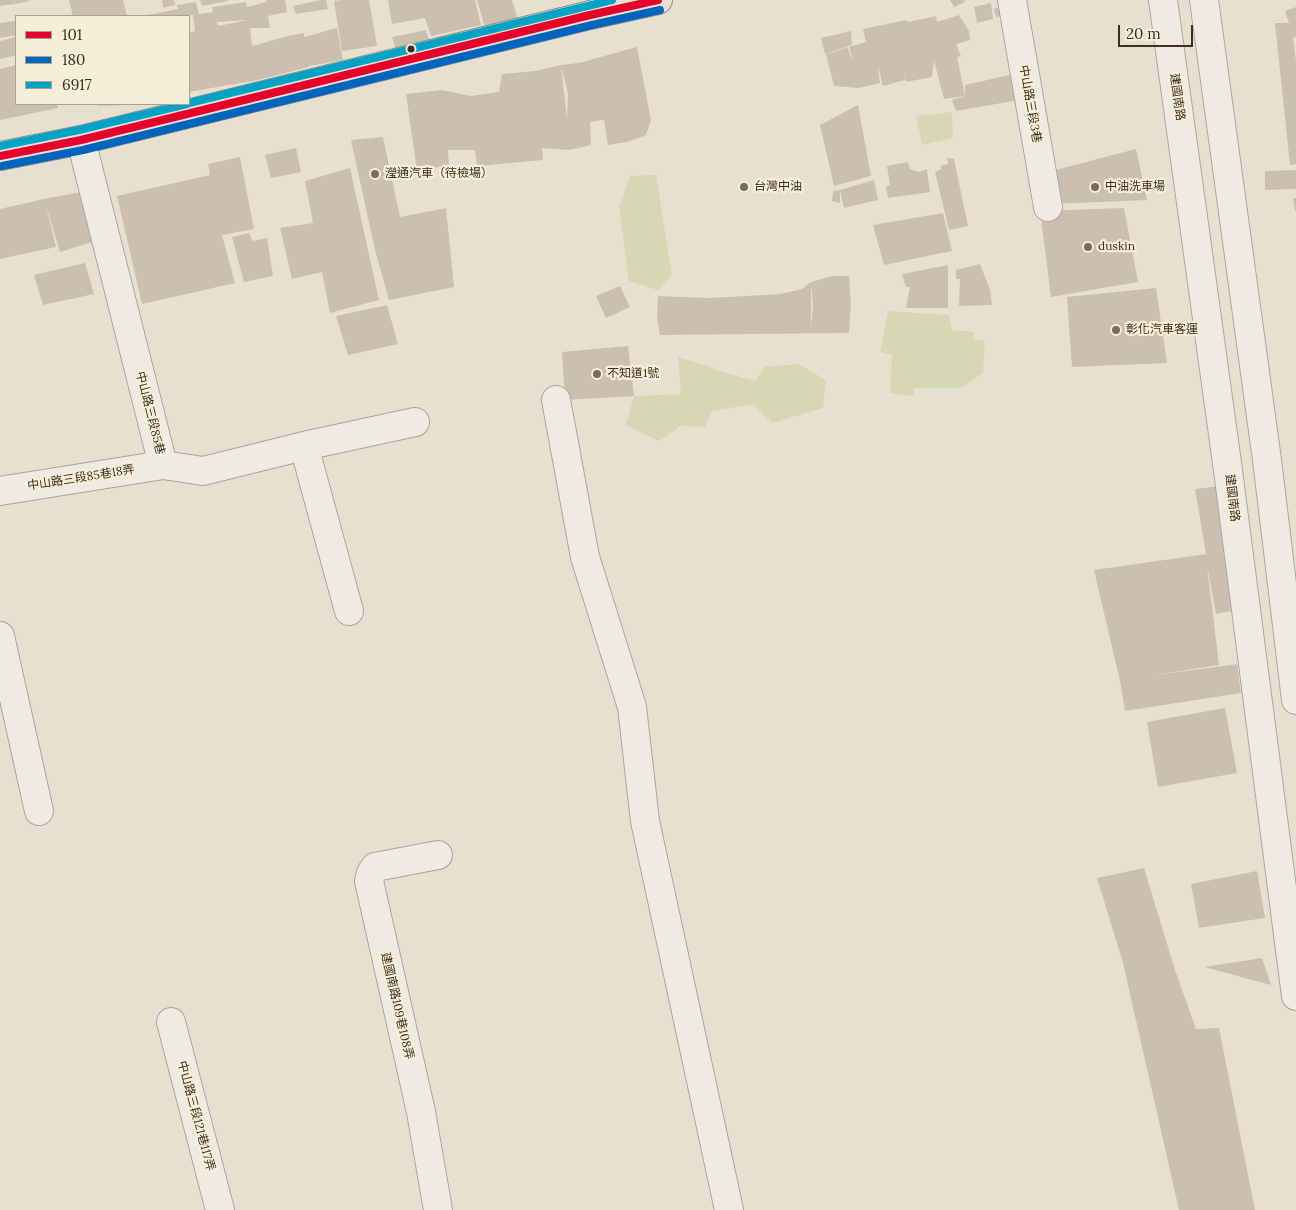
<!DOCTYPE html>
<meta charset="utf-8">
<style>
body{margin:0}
#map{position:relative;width:1296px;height:1210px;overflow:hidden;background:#e7e0d1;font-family:Lora,serif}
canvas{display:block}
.legend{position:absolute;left:15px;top:15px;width:175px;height:90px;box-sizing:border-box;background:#f7eed8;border:1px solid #ada18e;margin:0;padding:6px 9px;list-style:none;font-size:15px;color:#3d2e20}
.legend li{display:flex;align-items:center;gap:10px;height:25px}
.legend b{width:25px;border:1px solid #ada18e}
.scale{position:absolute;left:1118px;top:25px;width:75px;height:22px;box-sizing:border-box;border:2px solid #3d2e20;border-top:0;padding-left:6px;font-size:15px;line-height:18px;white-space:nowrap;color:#3d2e20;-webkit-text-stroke:4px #f7eed8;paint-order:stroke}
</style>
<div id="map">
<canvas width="1296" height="1210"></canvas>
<ul class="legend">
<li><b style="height:6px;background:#e4002b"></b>101</li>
<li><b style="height:6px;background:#0065bd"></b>180</li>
<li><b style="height:6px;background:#03a3c5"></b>6917</li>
</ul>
<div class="scale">20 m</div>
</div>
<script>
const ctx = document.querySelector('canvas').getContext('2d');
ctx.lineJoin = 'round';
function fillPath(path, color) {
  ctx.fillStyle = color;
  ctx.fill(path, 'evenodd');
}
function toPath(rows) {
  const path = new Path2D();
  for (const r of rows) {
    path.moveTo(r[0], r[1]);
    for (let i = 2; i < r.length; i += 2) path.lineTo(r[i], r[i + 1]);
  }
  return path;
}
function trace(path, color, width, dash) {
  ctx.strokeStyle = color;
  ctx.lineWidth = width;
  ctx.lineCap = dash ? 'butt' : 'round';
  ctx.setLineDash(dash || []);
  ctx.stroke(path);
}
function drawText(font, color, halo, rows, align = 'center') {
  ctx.font = font + ' Lora,"Noto Sans TC",serif';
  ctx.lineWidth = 4.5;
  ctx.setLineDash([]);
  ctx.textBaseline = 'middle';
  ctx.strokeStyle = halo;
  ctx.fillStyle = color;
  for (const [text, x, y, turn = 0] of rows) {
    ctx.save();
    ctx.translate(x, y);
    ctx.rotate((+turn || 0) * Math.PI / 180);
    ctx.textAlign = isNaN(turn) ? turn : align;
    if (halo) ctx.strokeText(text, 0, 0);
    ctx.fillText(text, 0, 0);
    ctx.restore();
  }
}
fillPath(toPath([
 [952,112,953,138,922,145,916,116],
 [656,175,672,275,658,290,629,281,619,207,630,176],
 [888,311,949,315,952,330,974,332,973,339,985,341,983,373,961,388,914,388,913,396,890,393,892,355,880,352],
 [678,357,711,367,722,372,756,381,764,367,798,364,826,380,823,408,772,423,753,404,712,411,705,427,681,426,659,441,626,425,634,396,681,394]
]), '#d6d7b3');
fillPath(toPath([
 [0,0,14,0,15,4,0,6],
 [15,0,30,0,30,1,15,4],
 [69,0,123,0,127,16,73,16],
 [162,0,174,0,175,5,163,8],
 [200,0,228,0,228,1,202,6],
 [266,0,285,0,287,12,268,16,270,28,250,28,252,46,288,36,304,33,304,37,337,28,343,60,309,66,309,67,258,80,189,92,189,33,195,31,193,15,148,15,178,9,177,5,196,2,199,14,213,12,212,7,246,2,247,7,266,2],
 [248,20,218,26,217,22],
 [320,0,326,0,328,9,296,14,293,6],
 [342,0,369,0,377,46,342,51,334,1],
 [388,0,475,0,481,25,431,36,425,18,392,24],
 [477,0,512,0,518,20,485,28],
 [950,0,964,0,965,2,954,7],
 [991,3,993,19,977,23,974,7],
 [1010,4,1012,13,996,17,994,9],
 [1296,7,1296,37,1293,38,1296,61,1296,164,1290,165,1275,23,1289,23,1285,11],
 [959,15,969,31,970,40,956,44,961,56,957,57,965,96,965,85,1014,74,1019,100,956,111,952,100,965,96,944,99,934,61,932,77,906,82,904,73,905,80,883,86,878,65,880,83,859,88,834,86,826,54,837,51,847,47,854,63,849,47,866,42,863,29,907,20,908,22,936,16,937,22],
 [16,21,16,35,0,38,0,23],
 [426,30,430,44,396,51,392,37],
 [851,31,852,45,825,54,821,38],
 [16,37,16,55,0,59,0,41],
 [637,47,651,120,646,135,627,142,608,145,604,120,590,122,591,145,570,150,542,148,543,160,477,166,475,150,448,150,449,165,417,171,406,94,442,90,471,96,499,92,502,74,536,71,561,65,567,120,568,94,561,65,579,63],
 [16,65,16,104,57,104,58,108,0,120,0,69],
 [97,104,121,104,121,105,98,106],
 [858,105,871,176,834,186,820,125],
 [383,137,400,217,446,208,454,287,389,300,375,250,351,140],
 [296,148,301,172,271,178,265,155],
 [1136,149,1147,200,1050,204,1044,173],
 [240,157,254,229,222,235,235,283,142,304,117,196,210,175,208,164],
 [947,158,954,159,968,226,949,230,935,172,941,169,941,165,948,164],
 [908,162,910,169,919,172,927,169,930,192,888,198,886,186,890,185,887,166],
 [350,168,379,300,330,313,322,272,292,279,280,228,313,223,305,181],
 [1296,170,1296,189,1265,190,1265,171],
 [874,180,878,200,844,208,840,190],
 [840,190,840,203,832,201,833,191],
 [86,191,102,239,60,252,46,205,56,247,0,259,0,209,44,199],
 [1293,198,1296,198,1296,211,1295,211],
 [1124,208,1138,282,1051,297,1040,211],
 [943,213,952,251,884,265,873,225],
 [249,233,252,241,267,238,273,276,244,282,232,237],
 [85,263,94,294,43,305,34,275],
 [980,264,990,290,992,305,959,306,960,279,956,279,956,270],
 [948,265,948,308,906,308,910,287,906,287,902,274],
 [833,276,849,276,851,304,849,333,660,335,657,318,658,296,709,298,781,294,802,289,811,282],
 [811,284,813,305,811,329],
 [620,286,630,307,606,318,596,296],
 [1156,288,1167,363,1072,367,1067,297],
 [387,305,398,344,348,355,336,316],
 [628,346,634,396,565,400,562,352],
 [1230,485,1246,608,1216,614,1207,565,1219,665,1148,676,1237,664,1241,693,1125,711,1120,681,1094,570,1206,554,1195,489],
 [1225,708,1237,773,1158,787,1147,722],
 [1144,868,1175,970,1196,1029,1219,1028,1255,1210,1179,1210,1123,963,1097,878],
 [1257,871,1265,918,1199,928,1191,884],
 [1262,958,1271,985,1204,967]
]), '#cbbfb2');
const minor = toPath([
 [1012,0,1048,207],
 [1163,0,1227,463,1296,996],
 [1204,0,1267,460,1296,700],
 [81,140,163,465],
 [556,400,585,557,632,707,645,821,729,1210],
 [304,446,349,611],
 [0,491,163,465,203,471,304,446,415,422],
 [0,636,39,811],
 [171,1022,220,1210],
 [438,1210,421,1112,369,881,371,873,375,867,438,855]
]);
const major = toPath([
 [0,156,81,140,590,15,658,0]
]);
trace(minor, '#ada599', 30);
trace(major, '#928b80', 30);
trace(minor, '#efebe3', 28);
trace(major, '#e6e1d4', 28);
trace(toPath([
 [0,156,81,140,590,15,658,0]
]), '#e4002b', 8);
trace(toPath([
 [2,166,83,150,592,25,660,10]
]), '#0065bd', 8);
trace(toPath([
 [189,103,612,0],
 [0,146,79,130,187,104]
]), '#03a3c5', 8);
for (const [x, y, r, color] of [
 [411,49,4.5,"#3d2e20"],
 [375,174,5,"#786c5e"],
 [744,187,5,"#786c5e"],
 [1095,187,5,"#786c5e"],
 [1088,247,5,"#786c5e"],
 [1116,330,5,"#786c5e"],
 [597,374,5,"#786c5e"]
]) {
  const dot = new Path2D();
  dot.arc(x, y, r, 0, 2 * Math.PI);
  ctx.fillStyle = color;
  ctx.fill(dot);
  trace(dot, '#f7eed8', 2);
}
drawText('12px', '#3d2e20', '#f7eed8', [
 ["建國南路",1177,97,82],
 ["中山路三段3巷",1030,104,80],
 ["中山路三段85巷",150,413,76],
 ["中山路三段85巷18弄",81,478,-9],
 ["建國南路",1232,498,83],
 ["建國南路109巷108弄",397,1006,77],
 ["中山路三段121巷117弄",196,1116,75]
]);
drawText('12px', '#3d2e20', '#f7eed8', [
 ["瀅通汽車（待檢場）",385,174],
 ["台灣中油",754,187],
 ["中油洗車場",1105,187],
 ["duskin",1098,247],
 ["彰化汽車客運",1126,330],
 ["不知道1號",607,374]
], 'left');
</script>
